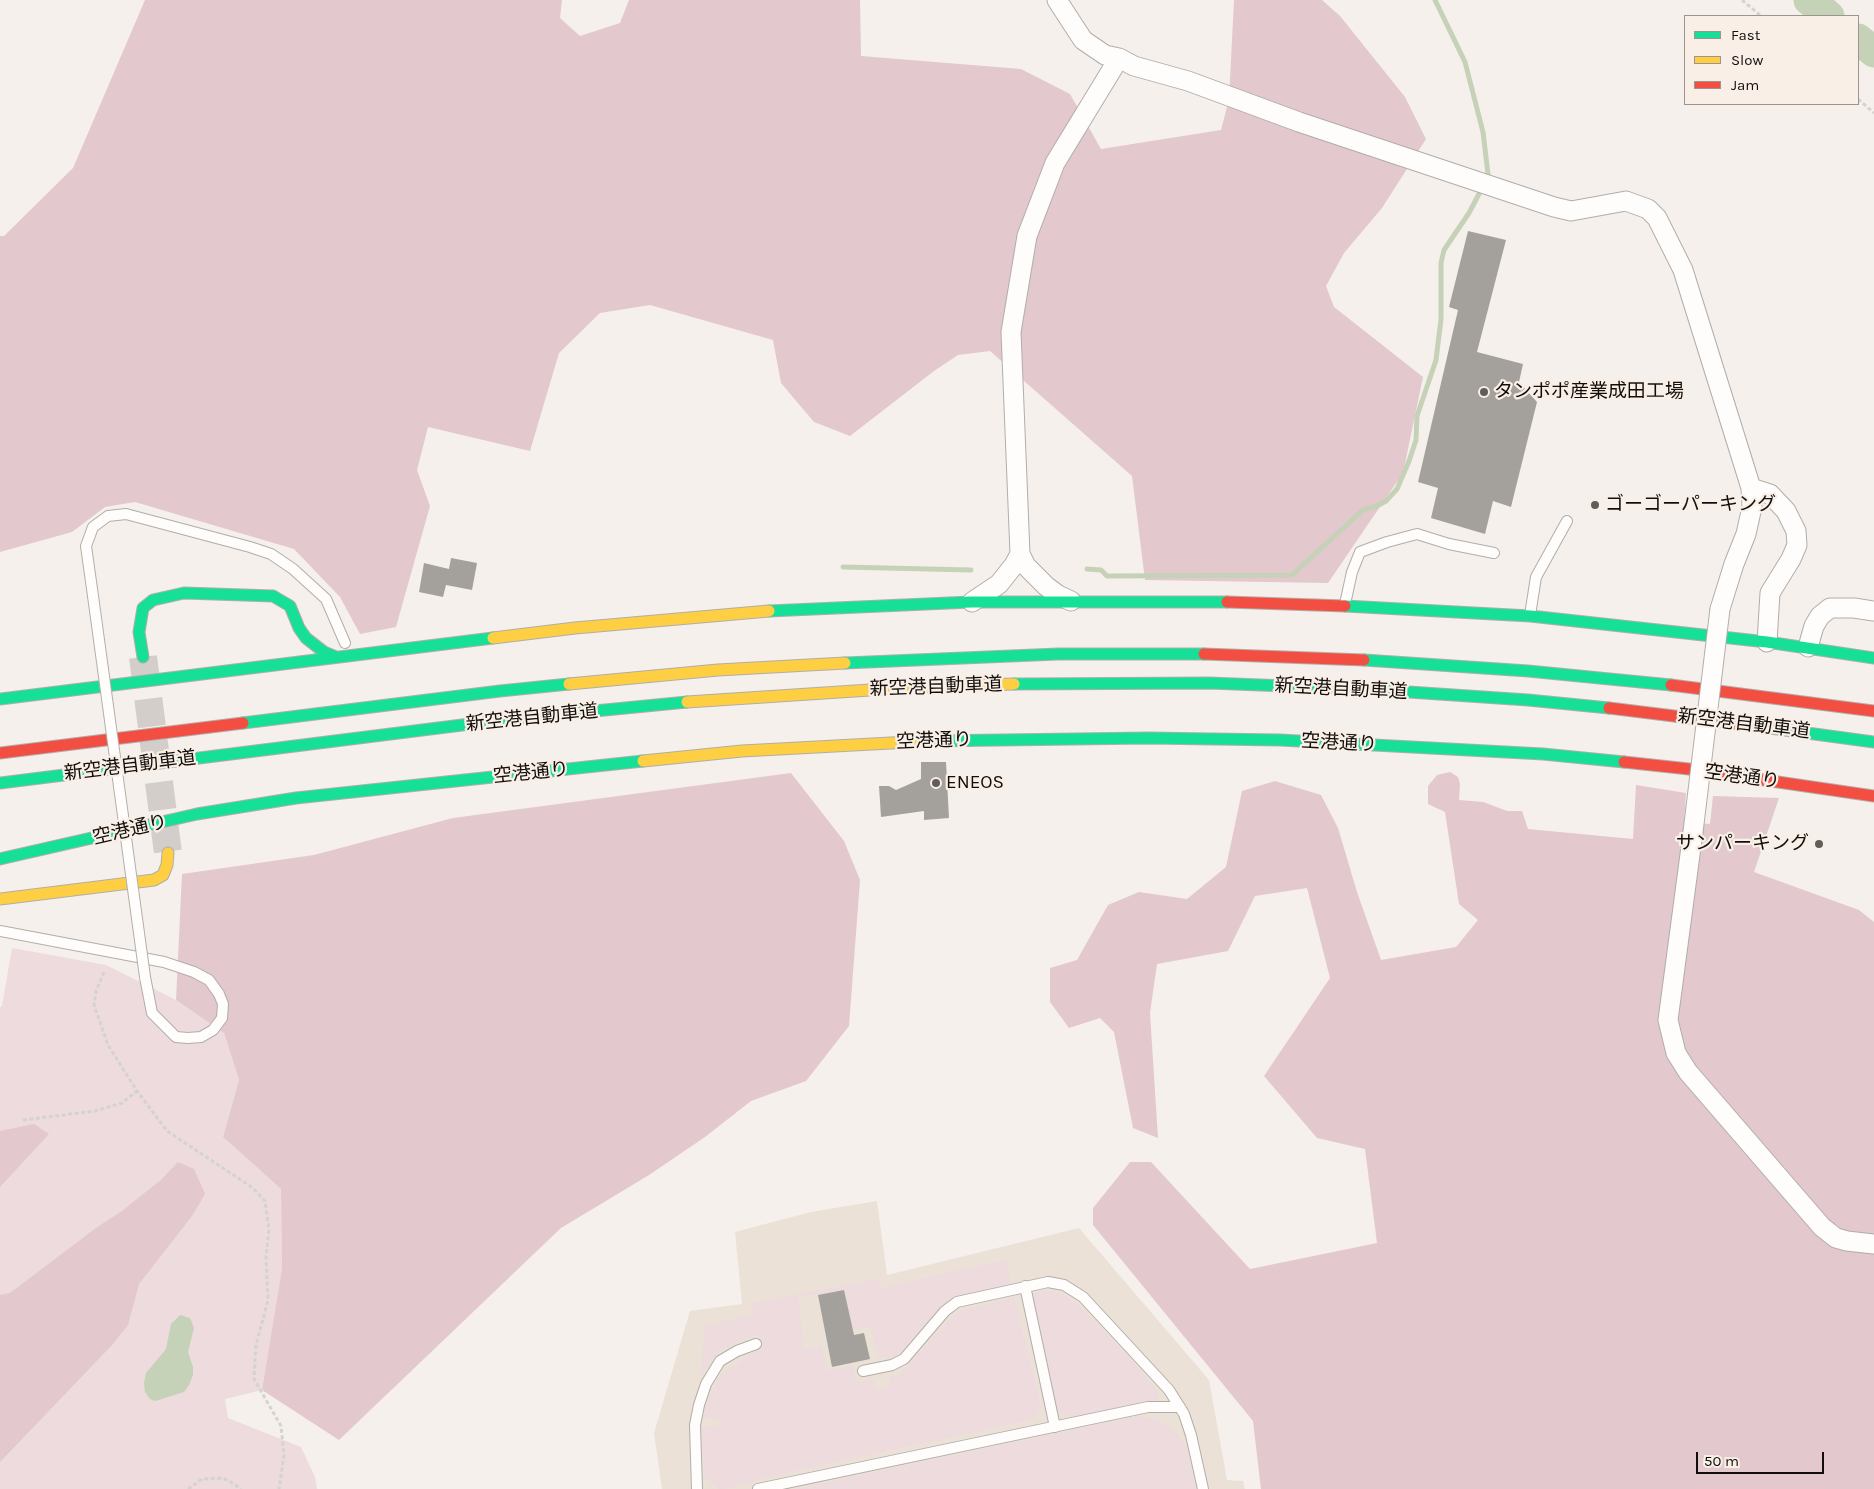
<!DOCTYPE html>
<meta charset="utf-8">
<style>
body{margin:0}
#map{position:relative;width:1874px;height:1489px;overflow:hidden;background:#f5f0eb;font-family:Karla,sans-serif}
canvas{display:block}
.legend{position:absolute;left:1684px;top:15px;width:175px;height:90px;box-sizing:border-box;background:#f9efe7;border:1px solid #9c958f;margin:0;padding:6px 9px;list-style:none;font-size:15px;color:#110e0b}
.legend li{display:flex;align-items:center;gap:10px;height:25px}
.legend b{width:25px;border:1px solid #9c958f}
.scale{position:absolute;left:1696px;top:1452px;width:128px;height:22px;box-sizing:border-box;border:2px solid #110e0b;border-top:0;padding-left:6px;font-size:15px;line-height:18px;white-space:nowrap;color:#110e0b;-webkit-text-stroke:4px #f9efe7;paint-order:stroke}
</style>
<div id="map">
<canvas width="1874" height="1489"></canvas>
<ul class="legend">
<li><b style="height:6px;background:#16e098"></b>Fast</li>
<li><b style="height:6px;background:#ffcf43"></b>Slow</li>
<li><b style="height:6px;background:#f24e42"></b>Jam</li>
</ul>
<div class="scale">50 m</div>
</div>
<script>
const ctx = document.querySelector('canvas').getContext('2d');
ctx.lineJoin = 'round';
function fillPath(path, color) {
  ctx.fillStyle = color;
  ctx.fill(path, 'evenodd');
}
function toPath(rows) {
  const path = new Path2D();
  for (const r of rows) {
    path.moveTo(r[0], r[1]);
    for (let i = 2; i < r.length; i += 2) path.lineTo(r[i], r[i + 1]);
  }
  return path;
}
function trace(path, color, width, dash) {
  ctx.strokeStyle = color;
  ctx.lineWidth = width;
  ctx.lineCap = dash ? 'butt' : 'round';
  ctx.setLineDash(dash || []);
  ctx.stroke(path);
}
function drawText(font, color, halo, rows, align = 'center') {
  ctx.font = font + ' Karla,"Noto Sans JP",sans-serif';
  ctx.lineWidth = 4.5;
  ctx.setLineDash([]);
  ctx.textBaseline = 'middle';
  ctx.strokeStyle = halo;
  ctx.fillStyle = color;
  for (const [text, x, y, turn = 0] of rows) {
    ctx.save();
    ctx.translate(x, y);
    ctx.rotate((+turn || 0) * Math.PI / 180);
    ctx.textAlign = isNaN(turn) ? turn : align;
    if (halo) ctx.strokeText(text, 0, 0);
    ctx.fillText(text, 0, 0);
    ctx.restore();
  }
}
fillPath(toPath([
 [877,1201,887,1275,1079,1228,1209,1380,1227,1480,1243,1481,1245,1489,662,1489,654,1433,690,1311,742,1304,735,1232,811,1212]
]), '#ebe1d7');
fillPath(toPath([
 [12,948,106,965,176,1000,224,1033,239,1080,223,1137,281,1189,282,1268,262,1390,225,1399,228,1418,301,1447,315,1477,317,1489,0,1489,0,1007,2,1006],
 [1005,1260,1011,1284,950,1298,894,1358,879,1357,871,1326,852,1329,844,1291,798,1297,804,1349,822,1346,826,1371,852,1366,856,1382,874,1379,877,1390,890,1387,889,1376,898,1375,905,1369,952,1317,961,1311,1014,1297,1041,1407,1035,1419,794,1471,724,1489,719,1489,705,1478,700,1428,719,1425,719,1419,706,1418,703,1413,721,1374,757,1351,762,1350,758,1335,736,1341,717,1353,700,1377,705,1326,752,1314,751,1303,879,1279,880,1288],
 [1037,1291,1050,1291,1062,1294,1078,1305,1131,1360,1158,1392,1158,1398,1153,1401,1074,1416,1065,1417,1061,1413,1056,1407,1031,1298],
 [1138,1416,1156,1419,1175,1432,1186,1447,1196,1489,796,1489]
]), '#eddbdd');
fillPath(toPath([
 [145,0,562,0,560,18,580,36,620,23,629,0,860,0,861,56,1021,69,1070,94,1101,149,1221,130,1229,99,1234,0,1322,0,1340,16,1405,97,1426,139,1382,208,1344,253,1326,286,1334,307,1423,377,1403,473,1328,583,1145,580,1132,476,990,351,958,355,934,371,850,436,814,422,781,383,773,340,650,305,600,313,559,353,530,451,428,427,417,470,430,506,396,627,360,634,340,597,294,549,135,502,105,507,72,532,0,552,0,236,4,236,73,168],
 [1450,772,1458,777,1460,784,1459,800,1483,802,1507,811,1522,811,1528,829,1633,839,1636,785,1686,793,1684,822,1710,824,1713,796,1779,798,1754,872,1859,910,1874,922,1874,1489,1261,1489,1253,1421,1093,1225,1093,1208,1130,1162,1151,1162,1250,1269,1377,1243,1365,1149,1317,1138,1264,1076,1330,978,1307,888,1255,896,1228,951,1157,964,1150,1013,1158,1138,1133,1128,1114,1032,1100,1018,1069,1028,1050,1002,1050,968,1077,960,1108,905,1139,892,1187,899,1226,867,1242,791,1275,781,1321,795,1338,828,1357,892,1381,960,1456,947,1478,920,1459,904,1445,812,1428,804,1428,786,1437,775],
 [791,773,844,841,860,880,849,1026,806,1081,751,1101,705,1137,649,1175,561,1228,339,1440,262,1390,282,1268,281,1189,223,1137,239,1080,224,1033,176,1000,182,874,314,855,453,818],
 [34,1124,49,1134,0,1187,0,1131],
 [178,1162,194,1169,205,1194,192,1216,139,1284,128,1325,112,1345,0,1462,0,1295,10,1293,96,1228,122,1211,162,1179]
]), '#e3c8cd');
fillPath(toPath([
 [180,1315,190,1318,194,1328,188,1352,193,1367,193,1375,189,1385,184,1392,155,1401,150,1399,145,1392,144,1383,146,1373,166,1349,171,1324]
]), '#c6d2b7');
trace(toPath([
 [1435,0,1465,62,1483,132,1488,174],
 [843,567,971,570],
 [1087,569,1101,570,1107,576,1292,575,1363,510,1377,506,1386,501,1397,489,1409,461,1416,440,1417,416,1436,360,1441,319,1441,263,1444,250,1469,213,1480,192]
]), '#c6d2b7', 5);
trace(toPath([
 [1809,0,1829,16],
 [1858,39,1874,52]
]), '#c6d2b7', 31);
fillPath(toPath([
 [1468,231,1506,240,1477,352,1523,364,1519,382,1537,402,1511,507,1493,501,1485,534,1431,518,1438,488,1418,482,1458,310,1449,307],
 [451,558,477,563,472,590,446,585,443,597,419,592,424,563,449,569],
 [921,762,946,762,949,818,924,820,924,811,881,817,879,786,889,786,896,790,921,779],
 [844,1290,854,1335,864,1333,870,1359,832,1367,818,1295]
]), '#a4a19d');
trace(toPath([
 [143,657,168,853]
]), '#d3cec9', 28, [28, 14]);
const lane = toPath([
 [93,596,86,546,93,527,108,516,126,514,250,547,271,554,293,569,326,599,345,643],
 [1345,604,1352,572,1360,552,1387,542,1417,534,1449,544,1494,553],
 [1530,615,1536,577,1567,521],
 [0,931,164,962,194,972,209,980,219,994,223,1004,222,1018,213,1030,201,1037,188,1038,176,1037,152,1013,145,977],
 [1025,1286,1055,1427],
 [863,1371,892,1365,904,1359,945,1311,957,1302,1048,1282,1064,1285,1083,1297,1169,1390,1184,1414,1191,1435,1203,1489],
 [697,1489,695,1425,699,1405,706,1384,720,1361,737,1351,756,1344],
 [758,1489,1148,1407,1180,1407]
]);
const street = toPath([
 [1057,0,1083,40,1105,55,1119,58,1134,66,1188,81,1299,122,1554,207,1571,211,1626,201,1648,209,1657,218,1683,270,1751,488,1752,507,1746,534,1734,564,1720,609],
 [1751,488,1770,494,1786,511,1796,531,1797,545,1791,559,1770,593,1767,642],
 [1071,601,1058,595,1046,586,1026,566,1020,554,1011,332,1027,236,1055,163,1119,58],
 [972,602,999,584,1014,565,1020,554],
 [1808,647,1814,626,1820,616,1830,608,1854,608,1874,611],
 [1693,832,1668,1020,1676,1053,1688,1072,1822,1227,1836,1238,1847,1241,1874,1244]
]);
const fast = toPath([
 [1345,606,1530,616,1767,642,1874,658],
 [769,611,971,602,1227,602],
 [143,657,139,632,143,608,153,600,184,593,273,596,290,606,299,628,306,638,324,652,336,657],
 [1364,660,1528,671,1671,685],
 [845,663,1058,654,1204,654],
 [1014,684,1209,683,1364,689,1528,700,1609,708],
 [0,699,493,638],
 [243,723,500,691,569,684],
 [1763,727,1874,742],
 [928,741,1148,738,1280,740,1543,754,1624,762],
 [0,783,502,720,687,702],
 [0,859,197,814,296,798,643,761]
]);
const slow = toPath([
 [493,638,575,628,769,611],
 [569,684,718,670,845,663],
 [687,702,916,687,1014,684],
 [643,761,742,751,928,741],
 [0,899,154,880,163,875,167,865,168,853]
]);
const jam = toPath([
 [1227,602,1345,606],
 [1204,654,1364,660],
 [1671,685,1874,711],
 [1609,708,1763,727],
 [0,753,243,723],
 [1624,762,1689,769,1874,796]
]);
trace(lane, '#b1adaa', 12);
trace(street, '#b1adaa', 21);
trace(fast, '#b1adaa', 13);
trace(slow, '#b1adaa', 13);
trace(jam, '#b1adaa', 13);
trace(toPath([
 [1742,0,1761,16],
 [1858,99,1874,113],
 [104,972,96,991,94,1005,108,1045,137,1091,167,1131,253,1188,265,1201,269,1230,266,1257,268,1300,256,1345,254,1379,281,1426,284,1455,279,1489],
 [23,1120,95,1111,122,1103,137,1091],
 [188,1489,202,1479,220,1478,228,1480,241,1489]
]), '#d4d3d2', 3, [4, 2.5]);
trace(lane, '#fefdfc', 10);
trace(street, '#fefdfc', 19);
trace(fast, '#16e098', 11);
trace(slow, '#ffcf43', 11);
trace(jam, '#f24e42', 11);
const laneBridge = toPath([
 [93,596,145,977]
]);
const streetBridge = toPath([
 [1693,832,1720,609]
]);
trace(laneBridge, '#b1adaa', 12, []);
trace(streetBridge, '#b1adaa', 21, []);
trace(laneBridge, '#fefdfc', 10);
trace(streetBridge, '#fefdfc', 19);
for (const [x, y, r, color] of [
 [1484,392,5,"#615d59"],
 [1595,505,5,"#615d59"],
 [936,783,5,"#615d59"],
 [1819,844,5,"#615d59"]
]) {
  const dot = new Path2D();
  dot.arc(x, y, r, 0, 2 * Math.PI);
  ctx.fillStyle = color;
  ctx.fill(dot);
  trace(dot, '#f9efe7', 2);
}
drawText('19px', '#110e0b', '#f9efe7', [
 ["タンポポ産業成田工場",1494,392],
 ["ゴーゴーパーキング",1605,505],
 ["ENEOS",946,783],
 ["サンパーキング",1809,844,"right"]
], 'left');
drawText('19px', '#110e0b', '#f9efe7', [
 ["新空港自動車道",936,687,-2],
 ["新空港自動車道",1341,689,3],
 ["新空港自動車道",532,718,-6],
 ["新空港自動車道",1744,724,7],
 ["空港通り",934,741,-2],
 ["空港通り",1339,743,3],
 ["新空港自動車道",130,766,-7],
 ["空港通り",531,773,-6],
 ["空港通り",1742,777,8],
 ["空港通り",130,830,-13]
]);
</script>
